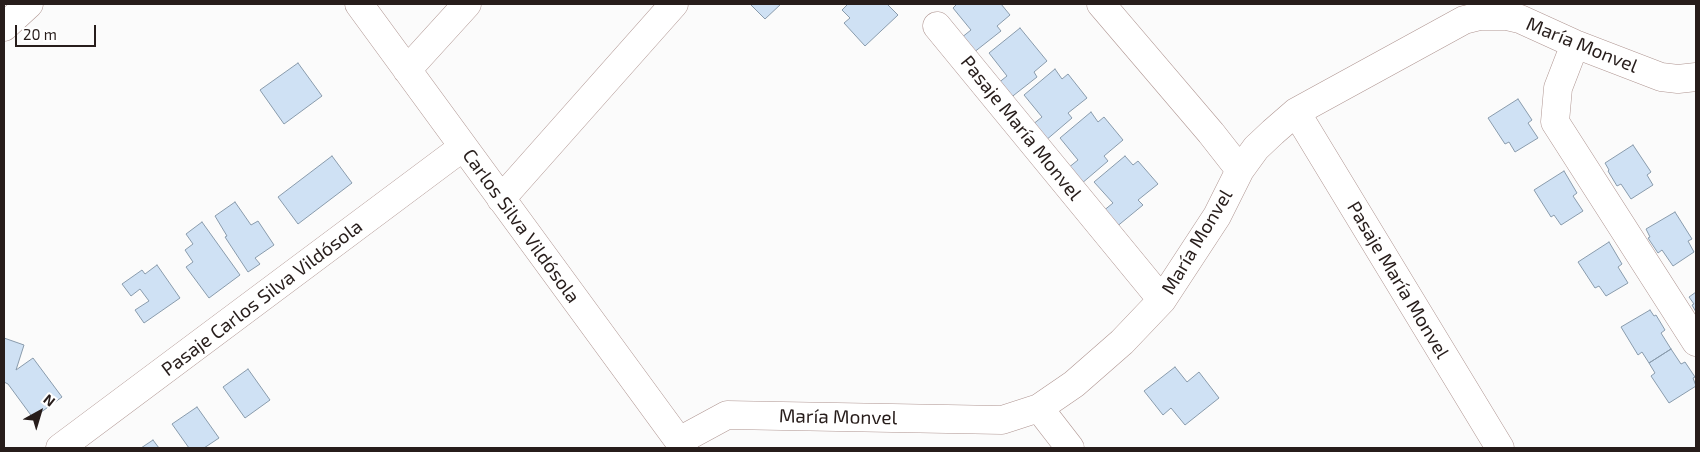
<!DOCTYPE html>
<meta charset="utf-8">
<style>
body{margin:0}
#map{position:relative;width:1700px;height:452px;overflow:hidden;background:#fbfbfb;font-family:"Exo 2",sans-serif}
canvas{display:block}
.frame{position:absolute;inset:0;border:5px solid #271d1b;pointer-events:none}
.north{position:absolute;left:15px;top:387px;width:50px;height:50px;-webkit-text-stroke:4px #fff;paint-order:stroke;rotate:39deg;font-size:14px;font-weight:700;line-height:20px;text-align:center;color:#271d1b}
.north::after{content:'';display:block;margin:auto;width:18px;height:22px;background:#271d1b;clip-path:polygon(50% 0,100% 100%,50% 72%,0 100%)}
.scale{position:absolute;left:15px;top:25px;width:81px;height:22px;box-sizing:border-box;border:2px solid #271d1b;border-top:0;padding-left:6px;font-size:15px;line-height:18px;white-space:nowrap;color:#271d1b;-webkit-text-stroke:4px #fff;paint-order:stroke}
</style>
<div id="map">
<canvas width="1700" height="452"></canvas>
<div class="frame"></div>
<div class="north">N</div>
<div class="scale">20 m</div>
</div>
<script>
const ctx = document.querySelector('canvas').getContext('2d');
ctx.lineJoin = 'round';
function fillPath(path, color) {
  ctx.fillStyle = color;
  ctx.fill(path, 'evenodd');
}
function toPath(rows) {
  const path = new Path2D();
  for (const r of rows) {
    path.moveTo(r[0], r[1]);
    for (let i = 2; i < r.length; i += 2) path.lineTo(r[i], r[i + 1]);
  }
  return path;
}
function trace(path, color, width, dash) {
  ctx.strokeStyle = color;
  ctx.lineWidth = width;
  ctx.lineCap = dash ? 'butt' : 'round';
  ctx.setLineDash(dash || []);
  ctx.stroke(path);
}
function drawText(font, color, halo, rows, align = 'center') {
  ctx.font = font + ' "Exo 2",sans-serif';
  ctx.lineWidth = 4.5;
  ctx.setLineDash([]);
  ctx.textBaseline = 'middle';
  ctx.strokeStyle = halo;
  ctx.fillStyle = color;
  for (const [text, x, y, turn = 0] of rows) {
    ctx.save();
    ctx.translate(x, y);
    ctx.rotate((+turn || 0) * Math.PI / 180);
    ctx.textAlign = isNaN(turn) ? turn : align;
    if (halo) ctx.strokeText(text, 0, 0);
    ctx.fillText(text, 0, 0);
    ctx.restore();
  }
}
const building = toPath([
 [750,4,781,4,765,19,750,4],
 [848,4,887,4,898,15,865,46,844,23,850,18,842,10,848,4],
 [957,4,1001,4,1010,15,997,26,1001,31,973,53,961,38,971,30,953,8,957,4],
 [1020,28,1047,61,1034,72,1037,77,1009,99,997,84,1007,76,989,53,1020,28],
 [298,63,322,96,284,124,260,90,298,63],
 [1055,69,1062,79,1068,74,1087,98,1068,113,1072,118,1045,141,1032,125,1042,117,1024,95,1055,69],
 [1518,99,1532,120,1528,123,1538,138,1515,152,1509,142,1505,144,1488,118,1518,99],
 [1091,112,1098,122,1104,117,1123,140,1104,156,1108,161,1081,184,1068,168,1078,160,1060,138,1091,112],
 [1633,145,1651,172,1647,175,1653,185,1631,199,1621,184,1617,186,1608,171,1609,170,1605,163,1633,145],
 [332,156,352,183,298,224,278,197,332,156],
 [1125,156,1133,165,1138,161,1158,184,1138,200,1143,205,1115,228,1102,212,1113,203,1094,182,1125,156],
 [1564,171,1577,193,1573,196,1583,211,1561,225,1554,215,1551,217,1534,190,1564,171],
 [235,202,251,225,258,221,274,245,255,258,260,264,248,272,225,237,227,236,215,216,235,202],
 [1675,212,1692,239,1688,241,1694,252,1673,266,1662,250,1658,253,1648,238,1650,237,1646,229,1675,212],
 [202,222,240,275,209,298,186,267,193,262,185,250,193,244,186,234,202,222],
 [1609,242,1622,264,1618,267,1628,283,1606,296,1599,286,1595,288,1578,262,1609,242],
 [157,265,180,298,144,323,135,310,149,301,140,289,131,296,122,284,142,270,145,274,157,265],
 [1696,292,1696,312,1692,305,1694,304,1689,297,1696,292],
 [1650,310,1654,316,1656,315,1665,330,1661,333,1671,349,1649,363,1642,352,1638,355,1621,327,1650,310],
 [4,338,24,345,16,370,33,358,62,397,33,418,8,384,4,382,4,338],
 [1671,349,1681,364,1685,362,1695,377,1693,378,1696,386,1669,403,1651,376,1655,373,1649,363,1671,349],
 [1175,367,1187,382,1199,372,1219,398,1185,425,1171,408,1163,415,1144,391,1175,367],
 [248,369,270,400,245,418,223,387,248,369],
 [197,407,219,438,204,448,189,448,172,424,197,407],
 [153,440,159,448,141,448,153,440]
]);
fillPath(building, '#cfe1f4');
trace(building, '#899bac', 1);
const minor = toPath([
 [359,4,684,448],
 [1101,4,1211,133,1240,170],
 [937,26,1162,300],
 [4,27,29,4],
 [1575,44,1558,88,1555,122,1696,342],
 [407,70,467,4],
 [1296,112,1500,448],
 [501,199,674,4],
 [1039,408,1070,448],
 [679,441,727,415,1002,420,1039,408,1074,384,1122,342,1162,300,1217,216,1240,170,1256,148,1273,132,1296,112,1464,20,1480,16,1507,16,1520,19,1575,44,1661,77,1678,79,1696,77],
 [60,448,463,147]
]);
trace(minor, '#af9591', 29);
trace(minor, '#fff', 28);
drawText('19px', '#271d1b', '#fff', [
 ["María Monvel",1582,45,22],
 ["Pasaje María Monvel",1021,128,51],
 ["Carlos Silva Vildósola",521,226,54],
 ["María Monvel",1197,242,-59],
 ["Pasaje María Monvel",1398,280,59],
 ["Pasaje Carlos Silva Vildósola",262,298,-37],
 ["María Monvel",838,417,1]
]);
</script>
